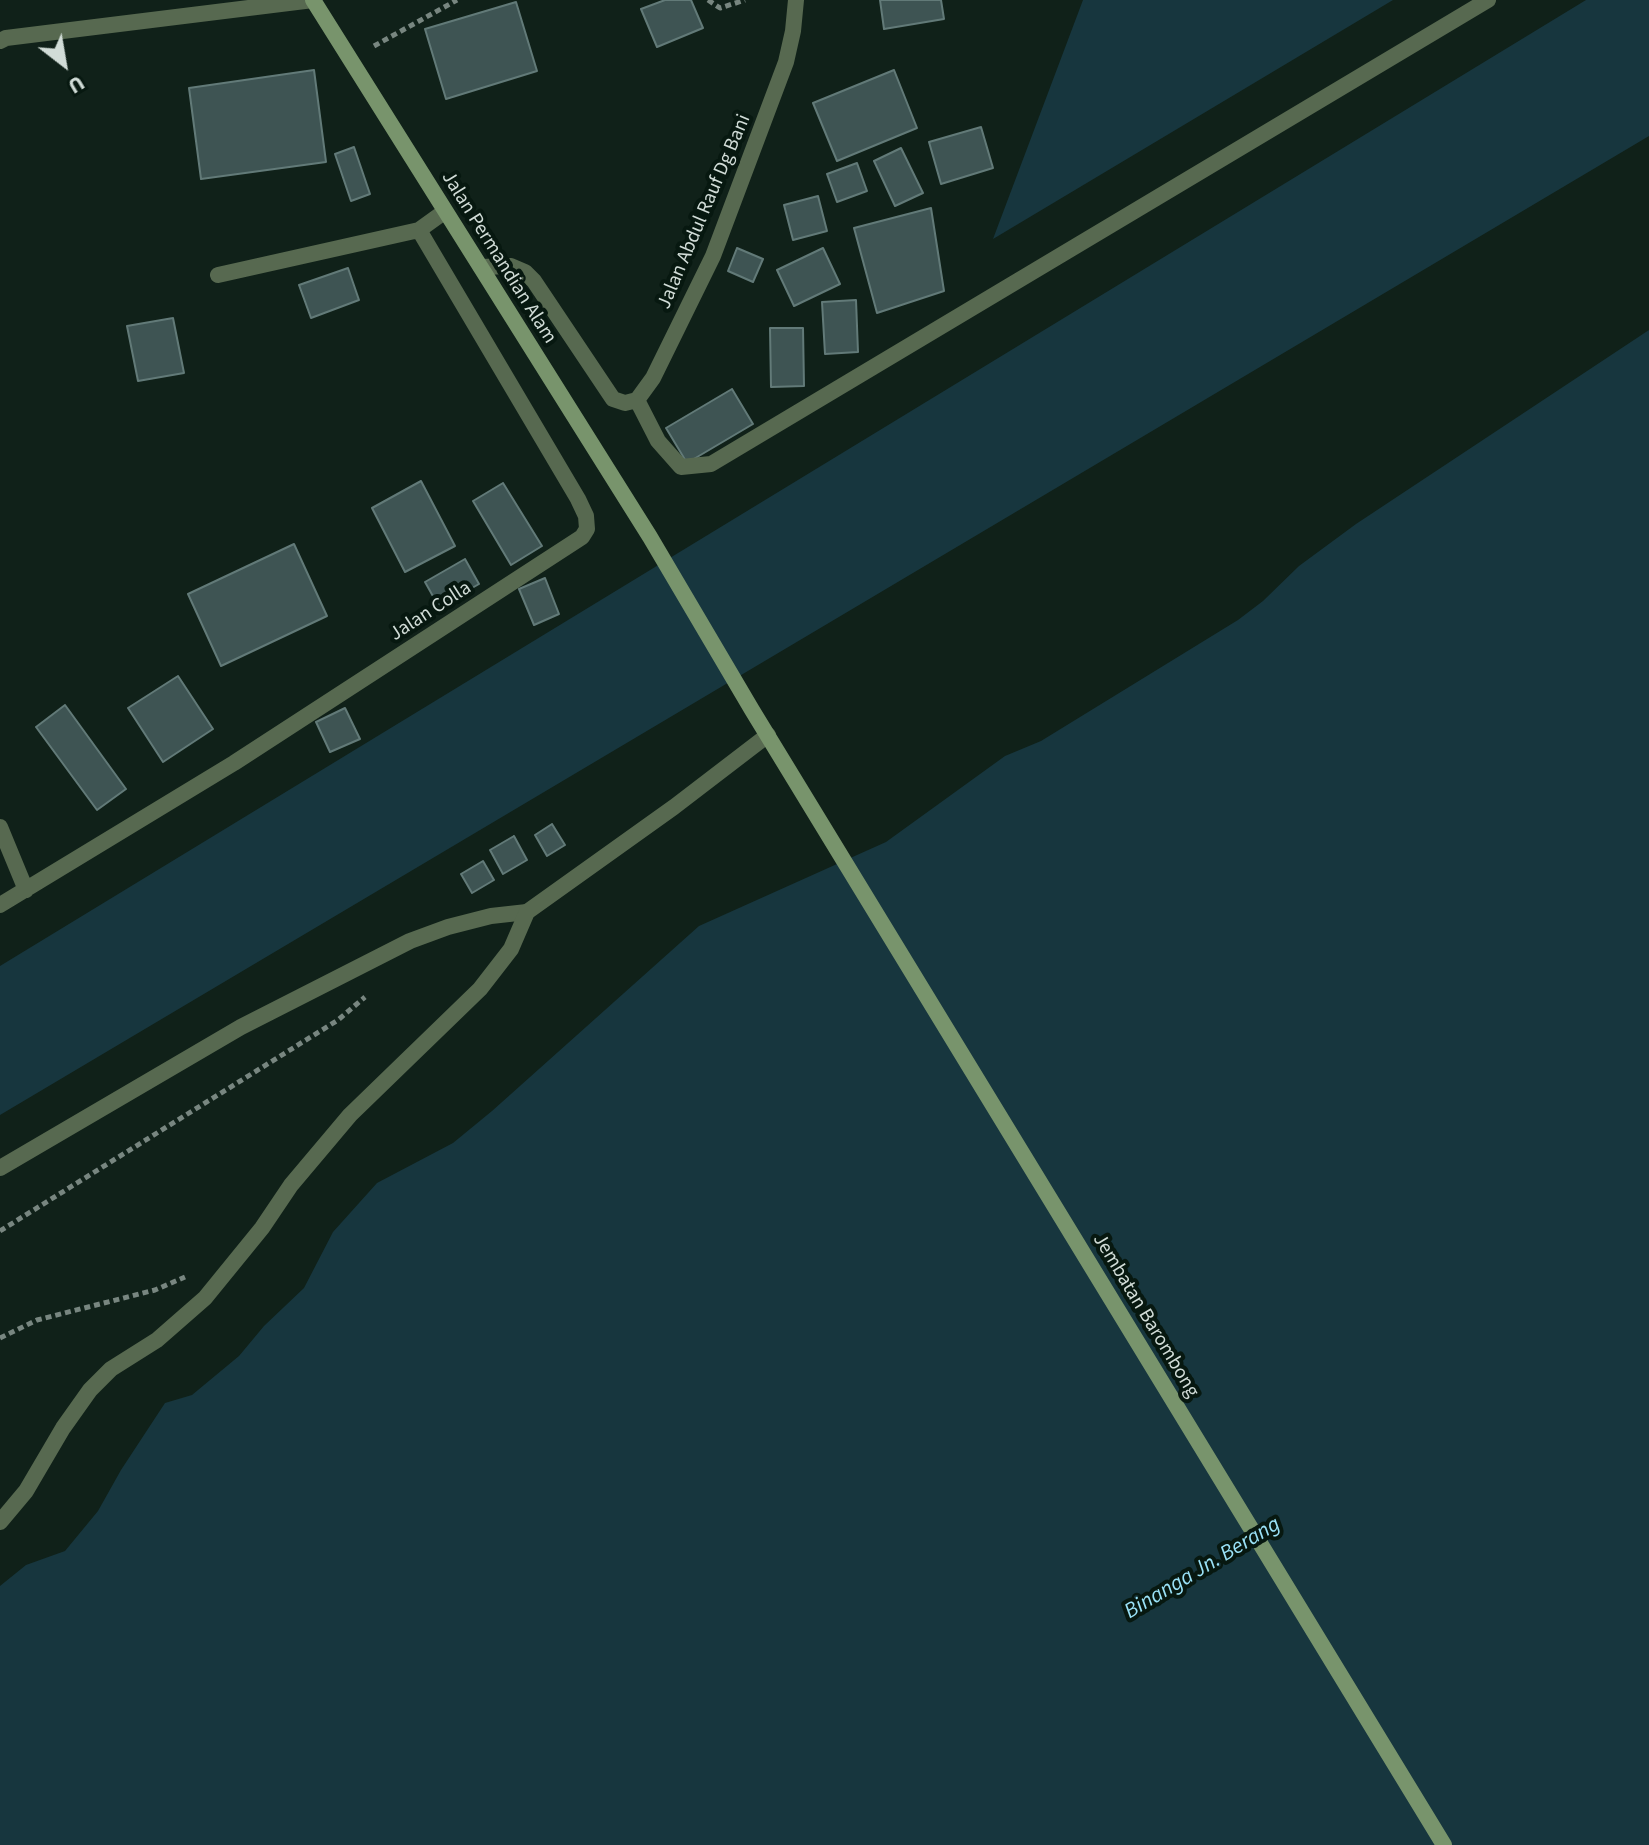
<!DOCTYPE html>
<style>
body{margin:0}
#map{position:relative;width:1649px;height:1845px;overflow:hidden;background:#102119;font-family:"Source Sans 3",sans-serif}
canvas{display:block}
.north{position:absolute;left:24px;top:24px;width:80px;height:80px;-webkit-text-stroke:6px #071810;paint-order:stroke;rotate:149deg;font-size:22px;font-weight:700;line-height:32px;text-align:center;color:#d1dcd7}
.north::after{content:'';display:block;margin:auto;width:28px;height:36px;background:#d1dcd7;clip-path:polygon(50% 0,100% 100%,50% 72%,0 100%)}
</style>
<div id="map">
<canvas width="1649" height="1845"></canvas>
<div class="north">U</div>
</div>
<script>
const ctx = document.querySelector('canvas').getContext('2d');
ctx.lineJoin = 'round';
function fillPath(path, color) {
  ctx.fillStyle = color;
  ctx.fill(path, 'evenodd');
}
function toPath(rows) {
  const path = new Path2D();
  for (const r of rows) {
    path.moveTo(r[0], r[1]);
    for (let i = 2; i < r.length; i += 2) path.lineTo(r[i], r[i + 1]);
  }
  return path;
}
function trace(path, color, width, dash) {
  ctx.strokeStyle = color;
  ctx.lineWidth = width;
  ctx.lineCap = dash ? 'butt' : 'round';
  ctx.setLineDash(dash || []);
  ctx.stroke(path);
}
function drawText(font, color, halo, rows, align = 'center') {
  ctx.font = font + ' "Source Sans 3",sans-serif';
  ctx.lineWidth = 8;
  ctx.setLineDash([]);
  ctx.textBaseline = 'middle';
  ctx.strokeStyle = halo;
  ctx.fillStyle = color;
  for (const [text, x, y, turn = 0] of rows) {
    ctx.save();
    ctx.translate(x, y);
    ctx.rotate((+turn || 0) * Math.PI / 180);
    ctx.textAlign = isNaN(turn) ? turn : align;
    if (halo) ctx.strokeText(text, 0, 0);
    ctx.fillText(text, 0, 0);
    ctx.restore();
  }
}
fillPath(toPath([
 [1083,0,1393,0,993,239],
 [1586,0,1649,0,1649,136,0,1115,0,966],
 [1649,330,1649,1845,0,1845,0,1586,26,1565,65,1551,98,1511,121,1470,165,1403,192,1395,239,1356,264,1326,304,1288,333,1232,377,1183,453,1143,492,1111,699,926,886,842,1005,756,1041,741,1238,620,1263,601,1299,566,1356,524]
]), '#17363e');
const building = toPath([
 [665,0,691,0,703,28,657,47,641,9,665,0],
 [880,0,941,0,944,19,884,29,880,0],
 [516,2,537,71,446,99,425,29,516,2],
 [314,70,326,162,201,179,189,88,314,70],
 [894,70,917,128,837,161,813,103,894,70],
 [981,127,993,168,941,184,929,142,981,127],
 [354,147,370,194,351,201,335,154,354,147],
 [901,148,923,193,895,206,874,161,901,148],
 [857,163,867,191,837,202,827,174,857,163],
 [818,196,827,231,793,240,784,205,818,196],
 [931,208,944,291,877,313,854,228,931,208],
 [737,248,763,259,753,282,728,271,737,248],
 [823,248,840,284,794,306,777,270,823,248],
 [348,268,359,300,311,318,299,285,348,268],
 [856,300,858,352,825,354,822,302,856,300],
 [173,318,184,373,138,381,127,326,173,318],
 [770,328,803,328,804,386,771,387,770,328],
 [732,389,753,424,687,463,666,428,732,389],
 [421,481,455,546,405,572,372,508,421,481],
 [503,483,542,546,511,565,473,501,503,483],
 [294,544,327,616,221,666,188,594,294,544],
 [465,559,479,584,439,607,425,582,465,559],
 [545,578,559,614,534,625,519,589,545,578],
 [178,676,213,729,163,762,128,708,178,676],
 [65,705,126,789,97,810,36,727,65,705],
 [345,708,360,739,330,752,316,722,345,708],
 [552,824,565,845,547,856,535,835,552,824],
 [514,836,527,860,503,874,490,850,514,836],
 [483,861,494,880,472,893,461,874,483,861]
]);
fillPath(building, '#3e5453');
trace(building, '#627a78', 2);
trace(toPath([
 [708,0,720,8,745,0],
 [374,46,457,0],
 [0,1231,338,1020,365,997],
 [0,1338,37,1320,155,1290,185,1277]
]), '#788680', 5, [6, 4]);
trace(toPath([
 [0,41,6,38,313,0],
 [481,267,511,266,525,272,534,281,613,399,625,403,637,400,653,378,713,256,786,62,793,31,796,0],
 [218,275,419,230,444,212],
 [637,400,658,441,681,467,711,464,1488,0],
 [0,827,26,890],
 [0,905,234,763,582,537,587,529,586,516,578,499,419,230],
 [0,1168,241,1027,410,941,448,927,491,916,527,912]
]), '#576950', 16);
trace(toPath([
 [0,1522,26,1491,63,1428,90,1390,111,1369,157,1340,205,1298,262,1228,291,1185,350,1115,480,989,511,949,527,912,674,807,768,735]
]), '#576950', 16);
trace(toPath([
 [313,0,650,537,752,710,1444,1845]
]), '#78946c', 16);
drawText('20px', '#d1dcd7', '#071810', [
 ["Jalan Abdul Rauf Dg Bani",705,212,-67],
 ["Jalan Permandian Alam",498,258,58],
 ["Jalan Colla",431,612,-33],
 ["Jembatan Barombong",1145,1316,59]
]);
drawText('italic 22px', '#9ae2f7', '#071810', [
 ["Binanga Jn. Berang",1203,1569,-31]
]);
</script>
